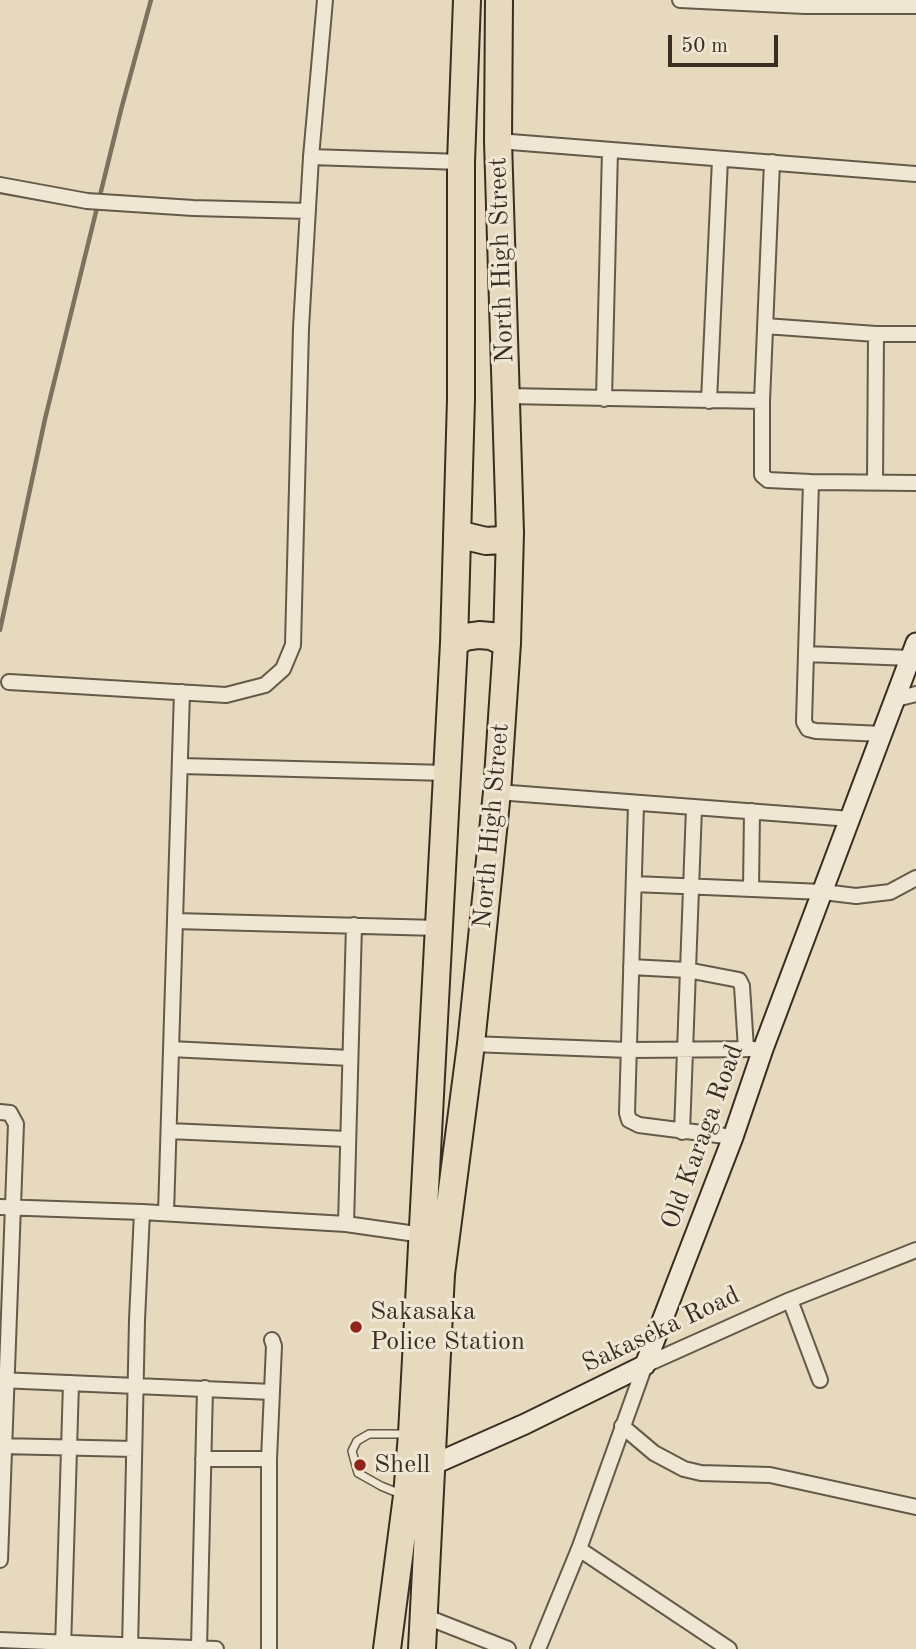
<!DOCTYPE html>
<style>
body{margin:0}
#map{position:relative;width:916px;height:1649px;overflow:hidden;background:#e6d9bd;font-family:"Old Standard TT",serif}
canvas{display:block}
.scale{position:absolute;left:668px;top:35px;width:110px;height:32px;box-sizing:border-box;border:4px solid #3a2e22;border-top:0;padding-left:9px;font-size:21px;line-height:24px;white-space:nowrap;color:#3a2e22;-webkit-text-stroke:5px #efe6d4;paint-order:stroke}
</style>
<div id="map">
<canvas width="916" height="1649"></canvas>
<div class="scale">50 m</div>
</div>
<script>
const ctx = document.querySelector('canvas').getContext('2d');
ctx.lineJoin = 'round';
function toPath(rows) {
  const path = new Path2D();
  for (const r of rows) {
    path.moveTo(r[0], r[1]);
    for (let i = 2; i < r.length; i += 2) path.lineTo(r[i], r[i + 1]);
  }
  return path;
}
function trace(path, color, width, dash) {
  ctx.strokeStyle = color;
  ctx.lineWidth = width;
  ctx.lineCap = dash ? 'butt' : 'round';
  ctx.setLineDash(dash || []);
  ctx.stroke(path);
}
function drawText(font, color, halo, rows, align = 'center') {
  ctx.font = font + ' "Old Standard TT",serif';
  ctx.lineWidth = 6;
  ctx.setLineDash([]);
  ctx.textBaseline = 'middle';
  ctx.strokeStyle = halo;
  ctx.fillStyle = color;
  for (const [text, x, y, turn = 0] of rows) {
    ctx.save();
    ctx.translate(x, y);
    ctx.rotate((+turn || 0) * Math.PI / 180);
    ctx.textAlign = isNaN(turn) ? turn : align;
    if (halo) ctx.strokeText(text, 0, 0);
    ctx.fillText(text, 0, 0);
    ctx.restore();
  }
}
trace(toPath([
 [0,630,45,419,122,106,151,0]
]), '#7e725f', 4.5);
const lane = toPath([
 [403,1495,381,1486,358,1473,352,1451,357,1441,369,1434,406,1434]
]);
const street = toPath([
 [680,0,805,6,916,6],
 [498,141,916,174],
 [311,157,461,162],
 [772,162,762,401,762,475,768,480,811,482,916,483],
 [0,185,87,201,193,208,308,211],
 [765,326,876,334,916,334],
 [507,396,762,401],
 [604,399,610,150],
 [709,401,720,159],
 [811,482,804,722,808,729,816,731,883,734],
 [875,482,876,334],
 [806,654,911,658],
 [9,682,226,695,265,685,283,669,293,645,301,328,311,157,325,0],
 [896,699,916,694],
 [181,766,447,773],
 [497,792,851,819],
 [636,804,627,1113,629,1120,639,1125,733,1137],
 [634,884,823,892,856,896,890,892,916,878],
 [751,889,752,811],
 [175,921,438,928],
 [631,967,687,970,739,980,742,986,746,1049],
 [471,1044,629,1050,763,1049],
 [171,1049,350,1058],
 [0,1112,10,1113,16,1124,0,1560],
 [169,1131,347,1139],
 [682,1132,694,808],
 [0,1207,142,1212,346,1224,423,1235],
 [166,1213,182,692],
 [346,1224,354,925],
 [790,1300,820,1380],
 [0,1380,272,1392],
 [622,1426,654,1453,684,1469,701,1473,770,1475,916,1507],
 [0,1446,134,1449],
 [203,1459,269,1459],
 [579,1549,729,1649],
 [424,1616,508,1649],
 [0,1640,216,1649],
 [199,1648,205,1388],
 [63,1649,71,1383],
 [130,1649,137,1320,142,1212],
 [269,1649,269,1459,274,1346,272,1340],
 [538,1649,579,1549,645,1365,790,1300,916,1250]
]);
const secondary = toPath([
 [432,1465,525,1424,645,1365,733,1137,763,1049,916,643]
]);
const highway = toPath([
 [457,534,486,541,501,540,510,533],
 [454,643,465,637,479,635,491,636,507,643],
 [387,1649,407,1496,412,1434,454,643,461,399,461,162,467,0],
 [422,1649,441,1274,471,1044,497,792,507,643,510,533,498,141,499,0]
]);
trace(lane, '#655949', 10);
trace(street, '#655949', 18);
trace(secondary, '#3a2e22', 23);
trace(highway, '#3a2e22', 30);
trace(lane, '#efe6d4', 7);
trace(street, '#efe6d4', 14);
trace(secondary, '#efe6d4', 19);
trace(highway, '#e6d9bd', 26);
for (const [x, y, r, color] of [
 [356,1327,7,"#8f2418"],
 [360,1465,7,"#8f2418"]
]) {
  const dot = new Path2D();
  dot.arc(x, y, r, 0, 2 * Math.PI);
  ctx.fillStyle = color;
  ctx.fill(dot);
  trace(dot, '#efe6d4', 2.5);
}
drawText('26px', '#3a2e22', '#efe6d4', [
 ["North High Street",502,260,-92],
 ["North High Street",492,826,-85],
 ["Old Karaga Road",703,1137,-70],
 ["Sakaseka Road",661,1330,-25]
]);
drawText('26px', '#3a2e22', '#efe6d4', [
 ["Sakasaka",370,1312],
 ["Police Station",370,1342],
 ["Shell",374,1465]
], 'left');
</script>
